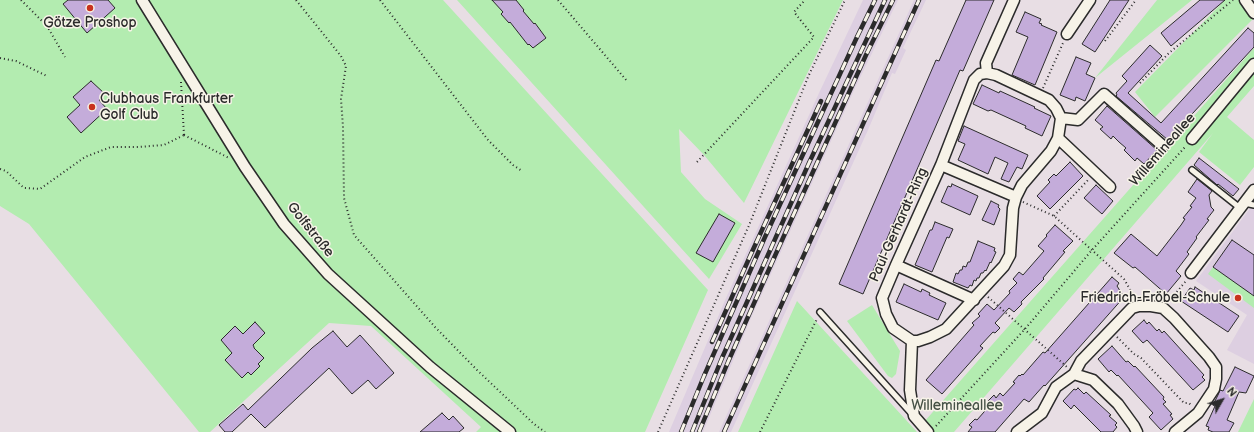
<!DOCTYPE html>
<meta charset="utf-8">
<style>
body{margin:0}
#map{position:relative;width:1254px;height:432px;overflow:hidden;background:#e8dee4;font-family:"Balsamiq Sans",sans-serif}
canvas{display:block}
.north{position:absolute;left:1202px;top:380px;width:40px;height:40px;-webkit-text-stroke:3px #f7f3e8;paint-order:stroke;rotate:51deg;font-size:11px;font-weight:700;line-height:16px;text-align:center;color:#2b2b2b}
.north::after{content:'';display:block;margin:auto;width:14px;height:18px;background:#2b2b2b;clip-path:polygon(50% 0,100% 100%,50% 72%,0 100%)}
</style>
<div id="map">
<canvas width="1254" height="432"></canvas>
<div class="north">N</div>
</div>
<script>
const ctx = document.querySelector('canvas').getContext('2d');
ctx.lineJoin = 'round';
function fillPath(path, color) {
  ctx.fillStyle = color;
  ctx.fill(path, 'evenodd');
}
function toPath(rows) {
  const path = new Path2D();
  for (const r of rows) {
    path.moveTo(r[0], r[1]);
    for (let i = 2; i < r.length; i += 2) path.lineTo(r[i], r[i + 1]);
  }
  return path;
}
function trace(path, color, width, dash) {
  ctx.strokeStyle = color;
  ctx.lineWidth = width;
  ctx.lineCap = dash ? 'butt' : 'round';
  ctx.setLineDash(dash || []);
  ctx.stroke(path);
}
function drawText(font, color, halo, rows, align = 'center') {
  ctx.font = font + ' "Balsamiq Sans",sans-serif';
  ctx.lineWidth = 3;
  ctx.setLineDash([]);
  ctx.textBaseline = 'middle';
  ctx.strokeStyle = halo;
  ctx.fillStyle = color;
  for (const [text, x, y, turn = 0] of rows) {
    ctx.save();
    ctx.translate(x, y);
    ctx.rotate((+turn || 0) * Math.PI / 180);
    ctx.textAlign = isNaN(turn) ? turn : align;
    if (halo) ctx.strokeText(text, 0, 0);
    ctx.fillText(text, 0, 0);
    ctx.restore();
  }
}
fillPath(toPath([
 [863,0,898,0,855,88,751,318,703,432,669,432,726,298,819,93],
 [914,0,926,0,903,48,906,50,895,74,892,73,868,130,731,432,719,432],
 [1254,203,1254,364,1227,350,1247,315,1196,281]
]), '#ddcfe1');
fillPath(toPath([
 [0,0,443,0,708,290,645,432,476,432,481,427,371,326,329,323,210,432,199,432,29,224,0,206],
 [457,0,843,0,744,203,704,155,679,129,681,172,705,199,742,224,709,279],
 [1157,0,1192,0,1095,78],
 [1218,0,1243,0,1254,18,1155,117,1135,92,1221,4],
 [1254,48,1254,86,1227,117,1254,140,1254,167,1240,185,1199,152,1213,133,954,432,933,432,924,422],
 [1213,267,1254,296,1254,308,1208,274],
 [797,301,917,432,738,432],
 [872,305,900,351,896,374,892,378,888,376,847,321],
 [1254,399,1254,432,1238,432]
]), '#b3ecb0');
const building = toPath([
 [68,0,108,0,115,8,87,33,63,4,68,0],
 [492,0,516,0,524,10,523,11,534,24,535,23,546,38,533,48,529,44,528,45,510,22,509,23,501,14,503,12,492,0],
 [966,0,994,0,963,71,960,70,948,98,863,294,839,284,936,60,939,61,966,0],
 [1110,0,1129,0,1095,52,1082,44,1110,0],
 [1200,0,1225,0,1171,46,1161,33,1200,0],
 [1025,12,1041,19,1039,23,1042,24,1041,25,1057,32,1035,85,1012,75,1028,37,1016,32,1025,12],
 [1248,28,1254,33,1254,47,1168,140,1116,96,1117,95,1116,93,1127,81,1122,76,1150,45,1162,56,1128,93,1161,123,1248,28],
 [1076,57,1091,63,1086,74,1095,78,1085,101,1076,97,1075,101,1060,95,1076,57],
 [91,81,105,94,99,100,107,109,81,133,67,117,80,105,73,97,91,81],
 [982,85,999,93,1000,91,1035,107,1034,108,1051,116,1042,136,1025,128,1026,126,991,110,988,111,973,104,982,85],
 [1107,106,1157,150,1144,164,1137,158,1135,161,1124,150,1126,148,1119,142,1113,136,1111,139,1100,129,1103,127,1095,120,1107,106],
 [964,126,1028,155,1022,169,1017,167,1009,182,1001,179,1008,163,995,157,988,174,958,160,965,144,958,141,964,126],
 [1199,158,1239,189,1233,196,1218,184,1217,185,1194,165,1199,158],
 [1070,162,1083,176,1050,209,1037,196,1050,182,1048,180,1054,174,1056,176,1070,162],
 [1197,179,1212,191,1209,195,1211,207,1214,210,1207,219,1209,220,1196,237,1197,238,1187,252,1189,254,1176,271,1181,276,1166,294,1135,267,1133,268,1114,253,1131,234,1157,256,1181,225,1185,219,1183,218,1192,207,1190,206,1196,198,1188,192,1197,179],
 [952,184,978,196,970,215,941,202,948,186,951,187,952,184],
 [1096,185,1113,201,1102,214,1084,198,1096,185],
 [991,201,999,205,998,207,1000,209,994,225,982,220,991,201],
 [719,214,735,223,713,262,696,253,719,214],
 [935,222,953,229,949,238,947,237,932,272,915,265,930,230,932,230,935,222],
 [1055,225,1073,241,1063,251,1065,252,1043,278,1044,279,1021,302,1022,304,1014,312,1009,308,995,323,1000,328,995,333,993,332,980,346,983,348,942,394,926,380,974,325,972,323,980,316,978,314,987,304,994,310,1010,293,1009,291,1017,283,1013,279,1019,272,1023,275,1044,251,1038,246,1047,236,1046,235,1055,225],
 [1232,240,1254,255,1254,296,1213,267,1232,240],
 [978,241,995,248,994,251,996,252,991,263,990,262,986,271,985,270,983,273,981,273,979,278,977,278,976,281,974,280,972,286,970,285,968,288,953,282,956,273,958,274,960,270,962,270,963,266,966,267,968,262,970,262,978,241],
 [1112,277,1119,283,1117,286,1124,297,1045,386,1044,385,1029,402,1024,399,995,432,968,432,972,427,969,425,975,419,977,420,991,404,988,401,994,395,996,398,1000,393,1003,396,1015,383,1013,382,1019,375,1020,376,1022,374,1023,375,1043,352,1045,353,1112,277],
 [904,284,921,292,922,289,930,293,929,295,946,303,938,320,896,302,904,284],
 [1195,287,1239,316,1228,332,1181,301,1190,288,1194,290,1195,287],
 [1144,320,1147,324,1149,322,1157,331,1159,329,1162,333,1164,331,1204,375,1202,377,1205,380,1193,390,1147,340,1143,343,1132,331,1144,320],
 [255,322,265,333,253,345,254,347,254,348,264,358,258,364,260,366,251,375,248,372,242,378,225,360,232,353,221,340,235,326,243,334,255,322],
 [333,331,347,347,360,335,394,373,376,389,368,380,352,394,329,368,265,428,251,414,232,432,225,432,219,425,243,404,248,410,312,348,333,331],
 [1112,346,1126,362,1128,361,1134,367,1135,366,1164,397,1163,399,1166,402,1163,404,1172,414,1170,415,1173,419,1161,430,1149,417,1153,413,1118,375,1117,376,1111,370,1109,372,1098,359,1112,346],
 [1235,367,1254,376,1246,393,1239,392,1227,420,1234,423,1229,432,1213,432,1208,430,1209,427,1206,426,1215,406,1213,405,1218,395,1220,390,1223,391,1235,367],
 [1078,388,1084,394,1086,392,1111,415,1109,416,1117,423,1115,425,1117,427,1113,432,1101,432,1074,405,1071,409,1063,401,1074,389,1076,390,1078,388],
 [442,413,449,420,453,416,464,428,459,432,420,432,442,413]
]);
fillPath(building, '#c4acda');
trace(building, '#2b2b2b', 1);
const lane = toPath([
 [1192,170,1240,208],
 [1244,203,1254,205],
 [820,312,912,414]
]);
const street = toPath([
 [142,0,245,167,284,224,328,274,430,367,510,432],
 [1245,0,1254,13],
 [1067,34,1090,0],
 [987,73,996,75,1049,100,1056,108,1061,118,1058,138,1051,151,1022,185,1016,197,1013,208,1010,255,1004,266,946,329,930,337,918,341,912,341,893,328,886,314,882,298,896,265,941,165,974,80,980,74,987,73,986,63,1014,0],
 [1061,118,1078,120,1104,94,1163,146],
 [1058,138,1110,187],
 [1192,139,1254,64],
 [941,165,1016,197],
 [896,265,974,300],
 [1191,273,1254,190],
 [912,341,910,390,914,416,928,432],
 [1074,374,1081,361,1132,308,1139,306,1151,306,1163,308,1174,318,1209,357,1216,367,1216,379,1214,389,1198,413,1175,432],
 [1017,432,1042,413,1056,387,1074,374,1093,380,1118,404,1134,426,1137,432]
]);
trace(lane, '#2b2b2b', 8);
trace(street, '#2b2b2b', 13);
trace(toPath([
 [21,0,47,26,65,57],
 [296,0,341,56,346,66,341,99,343,127,344,198,354,235,435,327,477,370,534,424,545,432],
 [380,0,488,140,513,165,522,171],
 [558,0,627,81],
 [1105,41,1136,0],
 [0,58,16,61,47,76],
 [181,82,184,135],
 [1140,83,1169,53,1233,0],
 [1043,88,1063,43],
 [184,135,229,158],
 [697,162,814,37,794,12,805,0],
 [0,169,6,171,24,188,40,189,85,157,111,147,138,147,164,145,184,135],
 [1023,202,1054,216,1124,279,1135,298],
 [1054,216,1089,179],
 [988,297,1067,367],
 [1169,301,1186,281],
 [1117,337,1134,354,1141,358,1184,403,1189,403,1192,406],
 [936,426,1025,329,1092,250,1186,146],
 [658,432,750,223,808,77,845,0],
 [760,432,817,319]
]), '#2b2b2b', 2, [1, 3]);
trace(lane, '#f7f3e8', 5);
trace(street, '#f7f3e8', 10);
const rail = toPath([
 [712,342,751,254,821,101],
 [681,432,704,376,765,237,857,37,875,0],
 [692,432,722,358,809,163,885,0],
 [699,432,728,362,778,249,866,55,893,0],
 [724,432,919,0]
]);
trace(rail, '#2b2b2b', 4.5);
trace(rail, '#f7f3e8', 3, [9]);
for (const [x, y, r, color] of [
 [90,8,4,"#c8321e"],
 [92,107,4,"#c8321e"],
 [1238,298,4,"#c8321e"]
]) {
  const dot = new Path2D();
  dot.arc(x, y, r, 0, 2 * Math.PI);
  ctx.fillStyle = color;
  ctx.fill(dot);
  trace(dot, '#f7f3e8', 1.5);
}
drawText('14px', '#2b2b2b', '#f7f3e8', [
 ["Götze Proshop",90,23],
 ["Clubhaus Frankfurter",100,99,"left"],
 ["Golf Club",100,115,"left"],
 ["Friedrich-Fröbel-Schule",1230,298,"right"]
]);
drawText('14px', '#2b2b2b', '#f7f3e8', [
 ["Willemineallee",1163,150,-49],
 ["Paul-Gerhardt-Ring",899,225,-66],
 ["Golfstraße",310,230,51]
]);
drawText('14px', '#465246', '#f7f3e8', [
 ["Willemineallee",957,406]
]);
</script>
